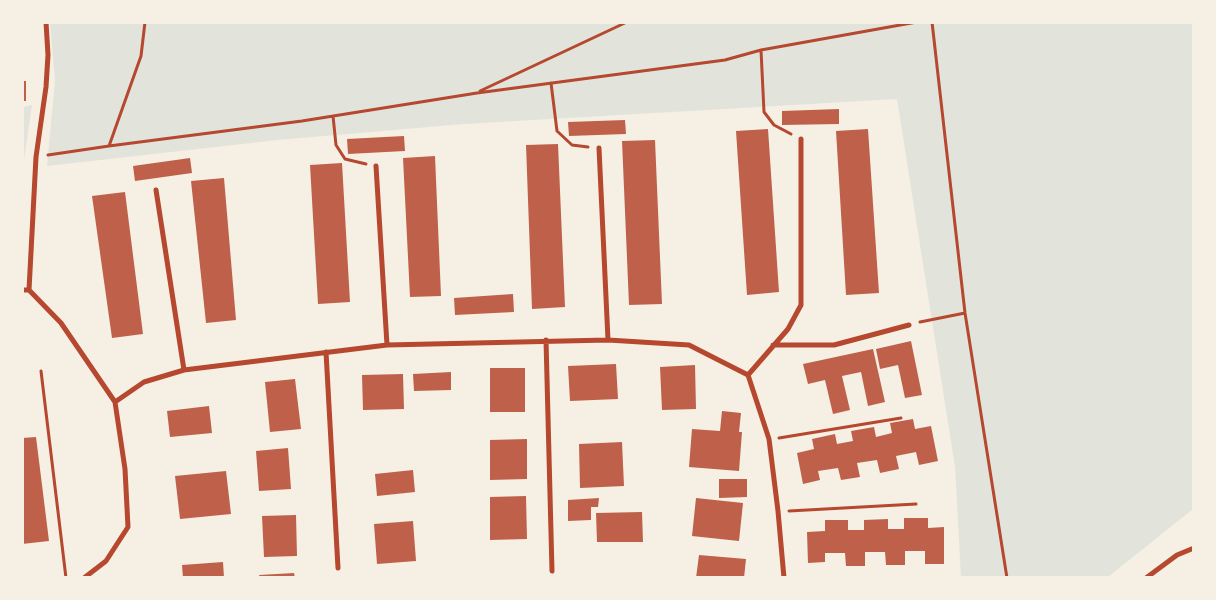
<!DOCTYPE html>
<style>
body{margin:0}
#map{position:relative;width:1216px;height:600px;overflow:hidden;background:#f6efe4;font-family:Poppins,sans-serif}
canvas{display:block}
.frame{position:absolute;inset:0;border:24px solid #f6efe4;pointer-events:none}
</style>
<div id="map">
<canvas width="1216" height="600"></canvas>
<div class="frame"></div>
</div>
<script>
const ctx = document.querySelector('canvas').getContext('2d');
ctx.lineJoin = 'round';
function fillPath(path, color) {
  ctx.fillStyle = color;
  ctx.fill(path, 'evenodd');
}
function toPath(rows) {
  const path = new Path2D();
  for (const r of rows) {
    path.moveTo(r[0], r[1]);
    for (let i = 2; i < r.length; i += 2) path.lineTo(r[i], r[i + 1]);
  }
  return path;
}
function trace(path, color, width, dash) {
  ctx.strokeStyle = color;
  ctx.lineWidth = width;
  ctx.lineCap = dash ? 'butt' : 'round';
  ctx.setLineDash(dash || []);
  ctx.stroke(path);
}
fillPath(toPath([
 [50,23,1193,23,1193,509,1108,577,961,577,955,467,897,99,464,124,278,140,47,166,55,80],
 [32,105,23,167,23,107]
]), '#e2e4dc');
fillPath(toPath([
 [22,81,26,81,26,101,22,101],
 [839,109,839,124,782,125,782,111],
 [625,120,626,134,569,136,568,122],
 [768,129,779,292,747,295,736,131],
 [868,129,879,293,846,295,836,131],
 [404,136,405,151,348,154,347,139],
 [655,140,662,304,629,305,622,141],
 [558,144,565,307,532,309,526,145],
 [435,156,441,296,410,297,403,158],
 [190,158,192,173,135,181,133,166],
 [342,163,350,302,318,304,310,165],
 [224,178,236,320,206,323,191,181],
 [125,192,143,334,112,338,92,196],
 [513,294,514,312,455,315,454,298],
 [911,341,922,395,905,398,898,365,880,369,876,349],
 [873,349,885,402,868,406,861,372,842,376,850,410,833,414,825,380,808,384,803,364],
 [616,364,618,399,570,401,568,366],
 [695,365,696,409,662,410,660,367],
 [490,368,525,368,525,412,490,412],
 [451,372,451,390,414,391,413,374],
 [403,374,404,409,363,410,362,375],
 [295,379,301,429,270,432,265,382],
 [209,406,212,433,170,437,167,411],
 [722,411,741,413,739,432,742,432,739,471,689,467,692,429,720,431],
 [913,419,915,429,931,426,938,461,919,465,916,452,896,456,899,469,880,473,877,460,857,463,860,477,841,480,838,468,818,471,820,480,803,484,797,453,814,449,812,439,835,434,837,444,853,441,851,431,874,427,876,437,892,433,890,423],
 [36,437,49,541,22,544,22,438],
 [527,439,527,479,490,480,490,440],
 [622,442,624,486,580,488,579,444],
 [288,448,291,489,259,491,256,451],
 [413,470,415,492,377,496,375,474],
 [226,471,231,514,180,519,175,476],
 [719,479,747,479,747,497,719,498],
 [526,496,527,539,490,540,490,497],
 [599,498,598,507,591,507,591,520,568,521,568,500],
 [696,498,743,503,739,541,692,536],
 [642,512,643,542,597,542,596,513],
 [296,515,297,556,264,557,262,516],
 [904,518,928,518,928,528,944,527,944,564,925,564,925,551,905,551,905,565,886,565,885,552,865,552,865,566,846,566,845,553,825,553,825,562,808,563,807,532,825,531,825,520,848,520,848,530,864,530,864,520,888,519,888,529,904,529],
 [413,521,416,561,377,564,374,524],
 [699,555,746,559,744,578,696,578],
 [223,562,224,578,183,578,182,565],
 [294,573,295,578,260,578,259,575]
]), '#bf614a');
trace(toPath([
 [932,22,965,313,1007,578],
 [761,50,764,112,774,125,791,134],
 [551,83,557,131,572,145,588,147],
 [480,91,627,22],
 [333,116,336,145,345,159,366,164],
 [109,146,141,56,145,22],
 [48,155,109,146,302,121,477,93,725,60,761,50,917,22],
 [920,322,965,313],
 [41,371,66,578],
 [779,438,901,418],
 [789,511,916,504]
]), '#b5482f', 3);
trace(toPath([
 [599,148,608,340],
 [376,166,387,345],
 [156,190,184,370],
 [22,290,29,290,61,323,115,402,125,469,128,527,106,561,84,578],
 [29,290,36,157,46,87,48,55,46,22],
 [546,340,552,571],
 [773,345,834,345,909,325],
 [326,352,338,568],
 [748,375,788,329,801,305,801,139],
 [115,402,144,382,184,370,387,345,608,340,689,345,748,375,769,439,778,511,784,578],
 [1146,578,1177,555,1194,548]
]), '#b5482f', 5);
</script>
